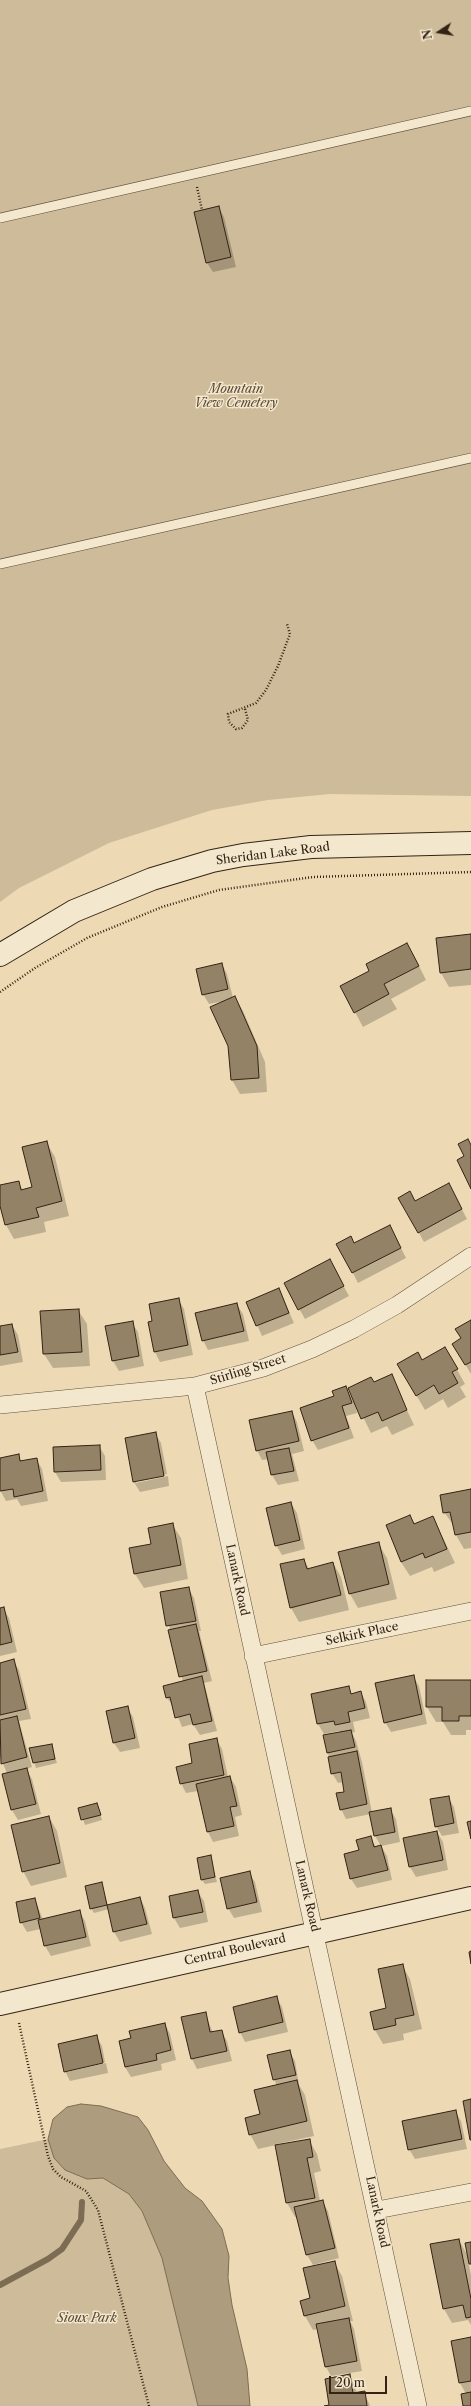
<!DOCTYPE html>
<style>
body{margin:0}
#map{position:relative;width:471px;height:2406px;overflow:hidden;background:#eddab4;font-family:"Libre Caslon Text",serif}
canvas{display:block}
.north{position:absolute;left:419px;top:12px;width:40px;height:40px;-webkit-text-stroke:3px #f3e7ce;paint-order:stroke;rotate:258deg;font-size:11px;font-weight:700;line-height:16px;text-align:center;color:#342314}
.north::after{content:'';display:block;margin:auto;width:14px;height:18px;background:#342314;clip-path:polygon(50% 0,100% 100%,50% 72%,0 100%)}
.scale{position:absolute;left:329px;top:2376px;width:58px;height:18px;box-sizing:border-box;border:2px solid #342314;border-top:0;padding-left:5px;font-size:12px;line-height:14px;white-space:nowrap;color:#342314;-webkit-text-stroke:3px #f3e7ce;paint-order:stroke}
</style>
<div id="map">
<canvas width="471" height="2406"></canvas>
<div class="north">N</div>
<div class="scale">20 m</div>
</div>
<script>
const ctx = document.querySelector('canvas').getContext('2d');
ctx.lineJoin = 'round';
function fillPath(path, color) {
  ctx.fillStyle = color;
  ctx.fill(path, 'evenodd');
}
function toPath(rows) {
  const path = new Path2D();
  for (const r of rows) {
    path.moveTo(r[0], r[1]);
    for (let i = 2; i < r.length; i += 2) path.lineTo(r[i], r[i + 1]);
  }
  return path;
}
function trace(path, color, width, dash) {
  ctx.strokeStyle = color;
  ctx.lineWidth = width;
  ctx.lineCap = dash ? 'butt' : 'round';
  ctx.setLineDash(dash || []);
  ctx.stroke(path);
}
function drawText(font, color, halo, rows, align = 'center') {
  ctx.font = font + ' "Libre Caslon Text",serif';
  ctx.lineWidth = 3;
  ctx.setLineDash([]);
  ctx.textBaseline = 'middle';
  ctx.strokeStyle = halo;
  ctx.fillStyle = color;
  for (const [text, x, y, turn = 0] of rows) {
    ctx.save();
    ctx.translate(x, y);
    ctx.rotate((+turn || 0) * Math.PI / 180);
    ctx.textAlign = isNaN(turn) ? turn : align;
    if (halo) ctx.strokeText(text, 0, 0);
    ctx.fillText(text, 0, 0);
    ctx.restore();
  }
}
fillPath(toPath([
 [0,0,471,0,471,796,330,794,268,800,212,810,109,843,19,888,0,902],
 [48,2139,54,2158,65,2170,87,2179,103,2178,129,2194,142,2211,162,2258,198,2406,0,2406,0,2149]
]), '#cebb99');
const water = toPath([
 [81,2104,101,2106,138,2117,148,2130,164,2161,185,2188,202,2201,222,2229,229,2256,228,2278,232,2305,247,2369,250,2406,198,2406,162,2258,142,2211,129,2194,103,2178,87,2179,65,2170,54,2158,48,2139,53,2119,67,2107,81,2104]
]);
fillPath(water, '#ae9c7e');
trace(water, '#7d6c54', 1);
fillPath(toPath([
 [218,207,224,217,236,267,213,272,207,263],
 [471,935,471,985,449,987,441,973],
 [415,958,426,980,391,999,397,1009,363,1027,341,986],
 [222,964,227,974,233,998,235,997,243,1011,265,1062,267,1092,240,1094,232,1080,225,1001,209,1004,203,994],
 [46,1142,55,1157,69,1216,44,1222,46,1232,14,1239,6,1225,0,1202,0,1186,18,1182,23,1190,33,1188],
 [454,1194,467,1219,424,1242,400,1198,415,1202],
 [395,1236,406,1258,358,1283,353,1273,354,1244],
 [335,1270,349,1296,305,1319,285,1284],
 [279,1289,294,1323,262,1336,247,1302],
 [178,1299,184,1309,193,1355,160,1362,155,1352,153,1322],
 [237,1305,243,1314,249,1341,208,1350,203,1340],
 [78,1310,87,1324,90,1366,53,1368,44,1354,41,1312],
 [471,1321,471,1374,453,1344,462,1339],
 [132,1323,138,1332,144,1366,119,1371,113,1361,107,1327],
 [12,1325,18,1335,23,1362,0,1366,0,1327],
 [445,1348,465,1384,460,1387,466,1397,448,1408,443,1399,425,1410,398,1364,422,1361],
 [391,1376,414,1425,392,1435,387,1426,371,1433,354,1399,357,1413,346,1416,354,1438,318,1450,312,1440,335,1396,346,1388,352,1398,374,1383],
 [292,1412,297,1422,304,1451,292,1454,299,1481,278,1485,272,1475,269,1459,262,1460,257,1450],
 [155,1433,161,1443,167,1474,136,1480,136,1483,168,1476,169,1486,140,1492,134,1482],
 [99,1446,105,1456,106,1480,61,1482,55,1472],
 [18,1455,22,1462,36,1459,42,1469,48,1501,21,1506,17,1499,6,1501,0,1490,0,1459],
 [471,1490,471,1548,464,1549,456,1535,454,1526,444,1512],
 [291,1503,297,1513,305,1549,282,1555,276,1545],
 [410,1516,415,1524,433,1517,455,1563,434,1572,432,1567,410,1576,401,1562],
 [172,1524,181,1538,188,1579,144,1588,135,1574,152,1544],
 [378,1543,387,1558,397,1599,358,1608,350,1594,340,1553],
 [304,1560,309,1569,333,1563,341,1577,349,1610,299,1622,291,1608],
 [188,1588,194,1598,201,1631,199,1631,212,1681,204,1683,217,1731,200,1735,193,1724,182,1727,174,1707,167,1698,164,1687,183,1682,161,1593],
 [3,1608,9,1618,17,1652,0,1656,0,1609],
 [13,1660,19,1670,31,1719,19,1721,32,1767,26,1769,32,1779,41,1814,18,1820,12,1810,7,1773,0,1757,0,1664],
 [413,1676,419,1686,427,1724,391,1732,385,1722],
 [427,1681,471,1681,471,1730,466,1730,466,1735,451,1735,443,1722,436,1722,427,1707],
 [348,1688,352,1694,361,1693,366,1702,370,1718,353,1722,355,1732,352,1733,356,1741,362,1762,372,1813,390,1809,396,1819,400,1842,381,1846,387,1856,392,1880,357,1888,351,1879,370,1837,376,1847,381,1846,375,1836,371,1814,346,1819,341,1809,346,1793,344,1782,338,1783,332,1773,328,1753,340,1733,339,1731,324,1734,318,1724,312,1695],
 [127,1707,133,1717,140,1748,120,1752,114,1743],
 [216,1739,222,1749,228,1777,230,1777,236,1787,242,1815,235,1817,239,1836,213,1842,208,1832,198,1791,186,1793,181,1783,194,1764],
 [51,1745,57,1763,36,1768,30,1749],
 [448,1797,454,1807,459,1833,442,1836,436,1826],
 [97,1804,102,1820,85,1825,79,1808],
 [49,1817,57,1831,67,1877,31,1886,23,1871],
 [437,1832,443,1842,448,1870,416,1877,410,1867],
 [210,1856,217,1882,205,1884,202,1880],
 [249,1873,255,1882,262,1912,234,1918,228,1908],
 [101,1883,108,1906,140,1898,145,1908,152,1934,120,1942,114,1932,109,1909,94,1913,91,1908],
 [198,1892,204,1901,208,1922,180,1928,174,1918],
 [35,1899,43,1920,79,1911,85,1921,91,1946,51,1956,45,1946,41,1929,27,1932,21,1922],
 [402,1965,410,1979,422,2029,403,2034,404,2040,383,2044,375,2030,371,2012,388,2009],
 [276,1997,282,2007,288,2032,245,2042,240,2032],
 [205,2013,213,2033,221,2031,227,2041,232,2061,197,2069,192,2059],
 [165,2024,170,2034,176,2060,161,2064,162,2070,131,2077,125,2067,120,2041,132,2039],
 [96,2036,102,2046,105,2062,66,2070,66,2072,106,2063,108,2073,70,2081,65,2071],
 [289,2051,295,2061,299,2085,305,2095,314,2136,277,2144,277,2146,309,2140,317,2154,321,2171,314,2173,320,2201,322,2201,328,2211,339,2258,313,2265,307,2255,298,2217,295,2217,287,2203,276,2145,258,2149,250,2134,277,2086,274,2079],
 [455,2111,461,2121,467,2149,415,2159,409,2149],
 [459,2240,469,2258,471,2243,471,2265,468,2260,471,2275,471,2325,468,2320,452,2323,444,2309],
 [334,2262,342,2276,353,2321,350,2321,354,2329,362,2371,331,2376,326,2367,318,2329,313,2330,305,2316,312,2299],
 [471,2338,471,2406,464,2406,466,2394,460,2383,452,2342],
 [350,2375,357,2393,364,2392,370,2406,329,2406]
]), '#0003');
trace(toPath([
 [0,2285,48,2259,62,2249,81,2220,82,2202]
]), '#7d6c54', 6);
const building = toPath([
 [219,206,231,257,206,263,194,212,219,206],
 [471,934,471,969,440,973,436,938,471,934],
 [407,943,419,966,384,984,389,994,354,1013,340,986,369,971,366,964,407,943],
 [222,963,228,989,202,995,196,969,222,963],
 [235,996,257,1046,259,1078,231,1080,228,1046,210,1007,235,996],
 [468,1139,471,1145,471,1189,457,1160,464,1156,458,1144,468,1139],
 [47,1141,62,1201,36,1208,39,1217,5,1225,0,1206,0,1185,19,1181,21,1190,32,1187,22,1147,47,1141],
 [449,1183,462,1209,418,1233,398,1198,410,1191,415,1201,449,1183],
 [390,1225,401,1248,352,1273,336,1244,351,1236,354,1243,390,1225],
 [330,1259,344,1286,298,1310,284,1283,330,1259],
 [279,1288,289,1313,256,1326,246,1302,279,1288],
 [179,1298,188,1345,154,1352,148,1322,152,1321,149,1304,179,1298],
 [237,1303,244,1331,202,1341,195,1313,237,1303],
 [79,1309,82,1352,43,1354,40,1311,79,1309],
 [471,1320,471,1362,465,1365,452,1344,461,1338,455,1329,471,1320],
 [133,1321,139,1356,112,1361,105,1326,133,1321],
 [12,1324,18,1352,0,1355,0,1326,12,1324],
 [445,1347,458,1369,452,1372,458,1383,439,1394,434,1385,416,1396,397,1364,418,1352,422,1360,445,1347],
 [392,1374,407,1410,382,1421,378,1412,361,1419,348,1388,371,1377,374,1382,392,1374],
 [346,1386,352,1403,342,1406,349,1428,311,1441,300,1408,334,1396,332,1391,346,1386],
 [292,1411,299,1441,256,1451,249,1420,292,1411],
 [156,1432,164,1476,133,1482,125,1438,156,1432],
 [100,1445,101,1470,54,1472,53,1447,100,1445],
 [289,1448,294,1471,271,1475,266,1452,289,1448],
 [19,1454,20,1461,37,1458,43,1491,14,1497,13,1489,0,1491,0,1458,19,1454],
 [471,1489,471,1532,455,1535,450,1512,443,1513,440,1495,471,1489],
 [291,1502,300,1540,275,1546,266,1508,291,1502],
 [410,1515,414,1524,433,1516,447,1549,425,1558,423,1553,401,1562,386,1525,410,1515],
 [173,1523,181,1565,134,1574,129,1548,151,1544,148,1528,173,1523],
 [379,1542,389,1584,349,1594,338,1552,379,1542],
 [304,1559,307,1569,333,1562,341,1595,290,1608,280,1564,304,1559],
 [189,1587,196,1621,166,1626,160,1592,189,1587],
 [4,1607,12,1642,0,1645,0,1608,4,1607],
 [196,1624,207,1671,179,1677,168,1630,196,1624],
 [14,1659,26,1709,0,1715,0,1663,14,1659],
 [414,1675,422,1714,384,1723,375,1683,414,1675],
 [202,1676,212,1721,193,1725,190,1714,175,1718,170,1697,166,1698,163,1686,202,1676],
 [426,1680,471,1680,471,1716,459,1716,459,1721,442,1721,442,1707,426,1707,426,1680],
 [349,1686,351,1694,361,1691,365,1708,348,1712,350,1722,335,1725,334,1721,317,1724,311,1694,349,1686],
 [128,1706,135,1738,113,1743,106,1711,128,1706],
 [17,1716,27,1757,1,1764,0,1720,17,1716],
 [351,1730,355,1747,327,1753,323,1735,351,1730],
 [217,1738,224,1775,180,1784,176,1767,192,1763,189,1744,217,1738],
 [52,1744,55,1759,33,1763,29,1748,52,1744],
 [357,1751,367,1804,340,1810,336,1793,344,1792,341,1772,331,1774,328,1757,357,1751],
 [27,1768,36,1804,11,1810,2,1774,27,1768],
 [230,1776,237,1806,230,1807,234,1826,207,1832,196,1784,230,1776],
 [449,1796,454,1823,435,1827,430,1799,449,1796],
 [97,1803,101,1815,81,1820,78,1808,97,1803],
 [391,1808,395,1832,374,1836,369,1812,391,1808],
 [49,1816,60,1863,22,1872,11,1825,49,1816],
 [471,1821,471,1839,467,1822,471,1821],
 [437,1831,443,1860,409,1867,403,1838,437,1831],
 [371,1836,374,1847,381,1845,388,1870,350,1879,344,1854,359,1850,356,1840,371,1836],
 [211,1855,215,1877,201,1880,197,1858,211,1855],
 [250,1871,257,1902,227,1909,220,1878,250,1871],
 [102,1882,107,1905,90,1909,85,1886,102,1882],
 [198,1890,203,1912,173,1918,169,1896,198,1890],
 [140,1897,147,1924,113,1932,107,1905,140,1897],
 [35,1898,40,1918,20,1923,16,1902,35,1898],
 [80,1910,86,1937,44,1946,38,1920,80,1910],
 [471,1951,471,1964,469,1952,471,1951],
 [403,1964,414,2015,395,2019,396,2025,374,2030,370,2012,386,2008,378,1969,403,1964],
 [277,1996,283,2022,239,2033,233,2007,277,1996],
 [206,2012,210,2032,222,2030,227,2051,191,2059,181,2017,206,2012],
 [165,2023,171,2050,156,2054,157,2060,125,2067,119,2041,131,2038,129,2031,165,2023],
 [97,2035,103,2063,64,2072,58,2044,97,2035],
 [290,2050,296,2075,273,2080,267,2055,290,2050],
 [297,2080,307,2121,249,2135,245,2118,260,2114,254,2090,297,2080],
 [471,2099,471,2140,470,2140,463,2101,471,2099],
 [456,2110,462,2139,408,2150,402,2121,456,2110],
 [310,2139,313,2157,307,2158,315,2198,286,2203,275,2145,310,2139],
 [323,2200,335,2248,306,2255,294,2207,323,2200],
 [459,2239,471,2299,471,2317,466,2318,463,2305,443,2309,430,2244,459,2239],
 [471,2242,471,2264,469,2264,465,2243,471,2242],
 [335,2261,345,2306,304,2316,300,2301,310,2298,303,2268,335,2261],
 [349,2318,357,2361,325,2367,316,2324,349,2318],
 [471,2337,471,2381,459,2383,451,2341,471,2337],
 [350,2374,353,2393,365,2391,367,2406,324,2406,329,2405,325,2379,350,2374],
 [471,2392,471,2406,463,2406,461,2394,471,2392]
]);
fillPath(building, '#948267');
trace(building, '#342314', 1);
const lane = toPath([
 [0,218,471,111],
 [0,564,471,458]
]);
const street = toPath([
 [195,1386,418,2406],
 [0,1405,195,1386,263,1368,312,1349,354,1329,397,1305,471,1256],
 [253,1656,471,1611],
 [377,2210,471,2192]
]);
const secondary = toPath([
 [0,955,74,911,152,879,212,861,243,855,311,847,471,843],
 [0,2004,471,1898]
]);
trace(lane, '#62513c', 10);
trace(street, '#62513c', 18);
trace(secondary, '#342314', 24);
trace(toPath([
 [197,187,202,210],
 [245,709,248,720,242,728,236,729,229,722,228,714,256,703,266,690,278,666,290,634,287,624],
 [0,992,35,968,87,938,162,907,219,890,313,877,471,872],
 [19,2023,48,2156,53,2169,61,2177,86,2191,98,2210,149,2406]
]), '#342314', 2.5, [1, 2]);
trace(lane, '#f3e7ce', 9);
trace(street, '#f3e7ce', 17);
trace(secondary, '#f3e7ce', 22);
drawText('italic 12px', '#5a4935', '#f3e7ce', [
 ["Mountain",236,390],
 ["View Cemetery",236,404],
 ["Sioux Park",87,2319]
]);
drawText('12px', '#342314', '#f3e7ce', [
 ["Sheridan Lake Road",273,854,-7],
 ["Stirling Street",248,1370,-17],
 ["Lanark Road",237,1580,78],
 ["Selkirk Place",362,1634,-12],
 ["Lanark Road",307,1896,77],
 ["Central Boulevard",235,1950,-13],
 ["Lanark Road",377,2212,78]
]);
</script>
